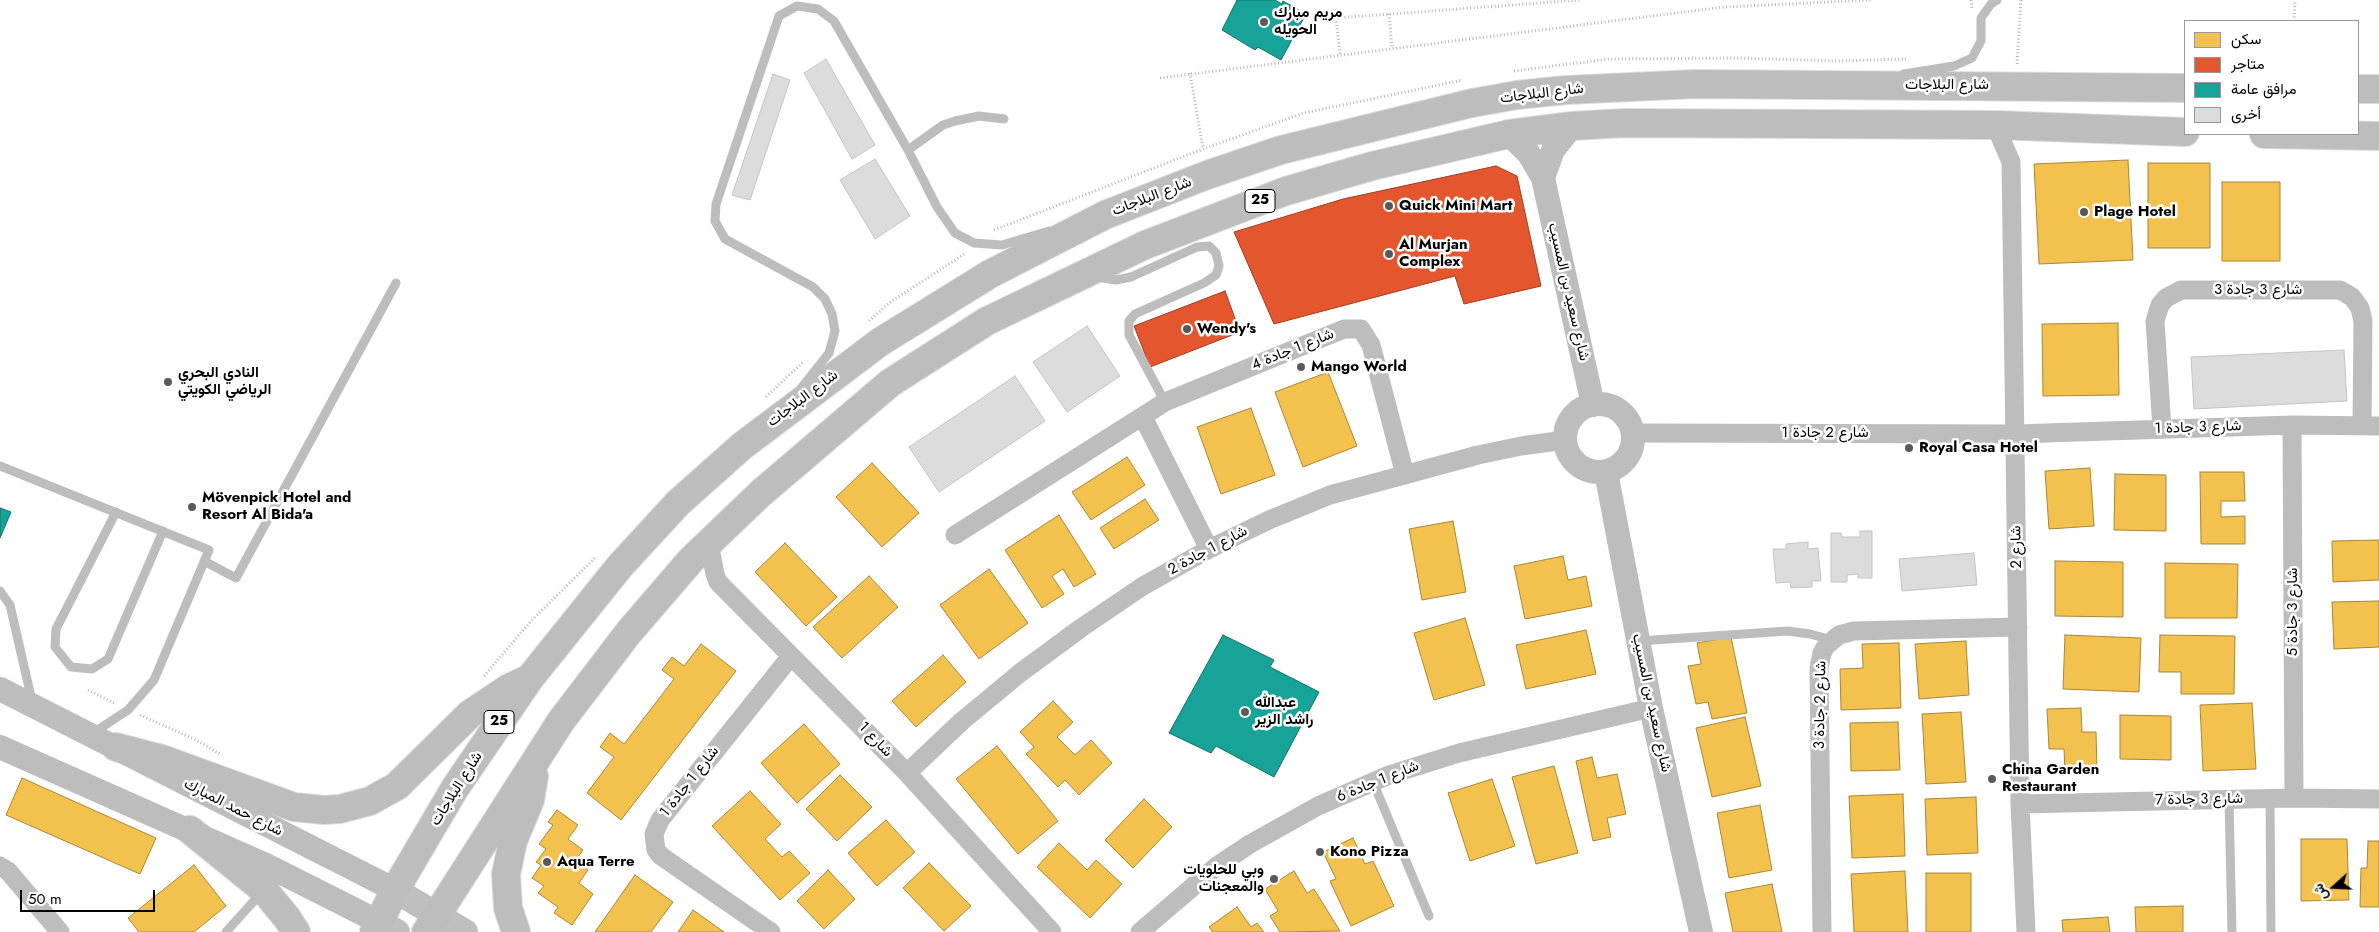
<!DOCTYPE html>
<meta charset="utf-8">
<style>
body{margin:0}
#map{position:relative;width:2379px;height:932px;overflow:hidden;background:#fff;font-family:Jost,Vazirmatn,sans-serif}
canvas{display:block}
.legend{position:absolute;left:2184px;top:20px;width:175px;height:115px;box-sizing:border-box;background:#fff;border:1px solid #999;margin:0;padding:6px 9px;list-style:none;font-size:15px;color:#000}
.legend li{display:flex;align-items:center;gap:10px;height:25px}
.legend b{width:25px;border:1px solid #999}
.north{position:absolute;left:2309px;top:862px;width:50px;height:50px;-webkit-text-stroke:4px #fff;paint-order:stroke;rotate:250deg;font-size:14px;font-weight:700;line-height:20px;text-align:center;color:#000}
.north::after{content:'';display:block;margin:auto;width:18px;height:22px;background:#000;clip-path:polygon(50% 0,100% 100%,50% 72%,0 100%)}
.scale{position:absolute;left:20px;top:890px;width:135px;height:22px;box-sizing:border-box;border:2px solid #000;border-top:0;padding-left:6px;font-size:15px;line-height:18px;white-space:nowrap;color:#000;-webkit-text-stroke:4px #fff;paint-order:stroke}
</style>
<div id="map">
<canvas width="2379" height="932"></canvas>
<ul class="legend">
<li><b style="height:14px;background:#f2c14e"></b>سكن</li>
<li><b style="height:14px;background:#e4572e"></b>متاجر</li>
<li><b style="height:14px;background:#17a398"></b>مرافق عامة</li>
<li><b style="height:14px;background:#dcdcdc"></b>أخرى</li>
</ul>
<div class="north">ش</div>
<div class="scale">50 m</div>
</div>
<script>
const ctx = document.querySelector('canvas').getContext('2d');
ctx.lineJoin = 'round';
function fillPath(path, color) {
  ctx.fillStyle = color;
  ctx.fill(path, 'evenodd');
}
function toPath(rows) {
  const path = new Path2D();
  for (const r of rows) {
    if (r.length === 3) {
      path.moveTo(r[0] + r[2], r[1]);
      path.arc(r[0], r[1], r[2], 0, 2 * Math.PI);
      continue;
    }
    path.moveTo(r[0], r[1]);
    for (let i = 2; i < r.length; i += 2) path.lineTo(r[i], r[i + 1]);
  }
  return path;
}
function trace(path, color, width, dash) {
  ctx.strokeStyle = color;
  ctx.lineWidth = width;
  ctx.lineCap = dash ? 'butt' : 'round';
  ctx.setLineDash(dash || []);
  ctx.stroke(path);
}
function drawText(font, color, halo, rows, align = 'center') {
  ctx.font = font + ' Jost,Vazirmatn,sans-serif';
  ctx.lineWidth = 5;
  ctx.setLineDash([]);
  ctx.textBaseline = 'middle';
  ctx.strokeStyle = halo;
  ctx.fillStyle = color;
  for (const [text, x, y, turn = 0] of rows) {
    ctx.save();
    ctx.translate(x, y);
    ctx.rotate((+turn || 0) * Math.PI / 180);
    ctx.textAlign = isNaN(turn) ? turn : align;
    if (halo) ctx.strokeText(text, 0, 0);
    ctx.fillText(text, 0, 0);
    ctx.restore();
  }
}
const homes = toPath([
 [2128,160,2133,260,2039,264,2034,164,2128,160],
 [2148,163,2210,163,2210,248,2148,248,2148,163],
 [2222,182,2280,182,2280,261,2222,261,2222,182],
 [2118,323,2119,395,2043,396,2042,324,2118,323],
 [1328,372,1357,446,1303,467,1275,392,1328,372],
 [1251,408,1275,475,1221,494,1197,427,1251,408],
 [1127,457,1145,485,1091,520,1072,492,1127,457],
 [872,463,919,513,882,547,836,497,872,463],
 [2090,468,2094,526,2049,529,2045,471,2090,468],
 [2200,472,2244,472,2245,501,2221,501,2221,517,2245,516,2245,544,2201,544,2200,472],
 [2115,474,2166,475,2166,531,2114,530,2115,474],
 [1145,499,1159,520,1114,549,1100,528,1145,499],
 [1059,515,1096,574,1074,587,1063,569,1052,576,1064,594,1042,608,1005,550,1059,515],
 [1453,521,1466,592,1422,600,1409,529,1453,521],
 [2379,540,2379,580,2333,582,2332,541,2379,540],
 [785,543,837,597,806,626,755,572,785,543],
 [1563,556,1568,580,1586,576,1592,606,1525,619,1514,566,1563,556],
 [2055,561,2123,562,2123,617,2055,616,2055,561],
 [2165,563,2238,564,2237,618,2165,618,2165,563],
 [989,569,1028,623,979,659,940,605,989,569],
 [869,576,898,607,842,658,813,627,869,576],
 [2379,601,2379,647,2334,649,2332,602,2379,601],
 [1465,618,1485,685,1434,700,1414,633,1465,618],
 [1586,630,1596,674,1526,689,1516,645,1586,630],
 [2065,635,2141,638,2139,692,2063,689,2065,635],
 [2160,635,2235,636,2234,694,2181,694,2181,672,2159,672,2160,635],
 [1731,637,1747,713,1712,719,1708,702,1696,704,1688,666,1701,664,1697,643,1731,637],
 [1966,641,1969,695,1919,699,1915,644,1966,641],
 [1899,643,1901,708,1841,710,1840,669,1863,668,1862,644,1899,643],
 [701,644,736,671,621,820,587,793,614,757,600,747,610,733,624,744,674,679,662,670,672,657,684,666,701,644],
 [943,655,966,682,916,727,892,701,943,655],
 [1053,701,1073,722,1057,737,1075,755,1091,740,1112,763,1079,795,1065,780,1058,787,1026,754,1034,747,1020,732,1053,701],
 [2252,703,2256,769,2203,771,2200,705,2252,703],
 [2081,708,2082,732,2096,732,2097,771,2065,772,2064,749,2049,749,2047,709,2081,708],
 [1961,712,1966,782,1926,784,1922,714,1961,712],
 [2120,715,2171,716,2171,760,2120,759,2120,715],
 [1745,717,1761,786,1712,797,1696,728,1745,717],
 [1898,722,1900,770,1851,771,1850,723,1898,722],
 [804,724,840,764,797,803,761,763,804,724],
 [997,746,1058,821,1018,854,956,779,997,746],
 [1592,757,1597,778,1617,774,1626,814,1607,818,1611,837,1593,841,1576,761,1592,757],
 [1554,766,1578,853,1536,864,1512,777,1554,766],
 [840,775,872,807,837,841,806,809,840,775],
 [22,778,156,838,140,874,6,815,22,778],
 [1492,779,1515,846,1470,861,1448,793,1492,779],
 [750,791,781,824,765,839,782,857,789,851,810,873,780,900,712,826,750,791],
 [1903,794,1905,856,1852,858,1849,796,1903,794],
 [1976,797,1978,853,1927,855,1925,799,1976,797],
 [1144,799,1172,827,1133,868,1105,840,1144,799],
 [1760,805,1772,870,1729,878,1717,813,1760,805],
 [557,810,578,825,568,839,583,850,575,861,588,870,579,883,593,894,572,925,554,913,558,907,538,893,544,886,532,878,541,865,536,862,546,849,539,844,553,825,548,822,557,810],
 [886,820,915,852,877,886,848,853,886,820],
 [1353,838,1365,864,1373,861,1394,906,1351,926,1330,881,1336,879,1323,852,1353,838],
 [2301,839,2347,839,2349,900,2301,901,2301,839],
 [2368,841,2379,841,2379,907,2360,907,2361,868,2367,868,2368,841],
 [1059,843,1087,870,1096,860,1122,884,1090,918,1037,867,1059,843],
 [929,863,971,906,944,931,903,888,929,863],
 [194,865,226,906,194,932,139,932,128,918,194,865],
 [828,870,855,899,824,929,797,901,828,870],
 [1294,871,1307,893,1314,889,1340,931,1280,932,1270,916,1278,911,1265,889,1294,871],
 [1905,871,1908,932,1854,932,1851,874,1905,871],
 [1926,873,1971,873,1971,932,1926,932,1926,873],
 [635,875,673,902,651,932,595,932,635,875],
 [1772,884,1782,932,1733,932,1725,893,1772,884],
 [2183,906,2183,932,2136,932,2135,907,2183,906],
 [1237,907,1251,927,1257,923,1264,932,1213,932,1209,927,1237,907],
 [693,910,724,932,678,932,693,910],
 [2108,917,2110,932,2063,932,2062,920,2108,917]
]);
fillPath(homes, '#f2c14e');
trace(homes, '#a98737', 1);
const shops = toPath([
 [1496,166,1517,176,1541,286,1464,304,1455,276,1274,324,1234,232,1343,199,1496,166],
 [1225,291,1240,332,1150,367,1134,326,1225,291]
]);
fillPath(shops, '#e4572e');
trace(shops, '#a03d20', 1);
const public = toPath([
 [1237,0,1275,0,1282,4,1283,1,1306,14,1281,60,1258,47,1255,50,1222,30,1237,0],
 [0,508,11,512,0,538,0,508],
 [1223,635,1274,660,1270,667,1319,692,1274,777,1216,746,1211,753,1169,733,1223,635]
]);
fillPath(public, '#17a398');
trace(public, '#10726a', 1);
const building = toPath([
 [826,59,875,145,852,159,804,73,826,59],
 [773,74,790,80,750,200,732,195,773,74],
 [875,159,910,216,875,239,840,180,875,159],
 [1087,326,1120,376,1067,412,1033,362,1087,326],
 [2344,350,2347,401,2194,409,2191,357,2344,350],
 [1015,376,1045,421,939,492,909,447,1015,376],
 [1860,531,1872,531,1872,578,1858,578,1858,574,1847,575,1847,582,1831,582,1831,533,1841,533,1842,537,1860,537,1860,531],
 [1808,542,1808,549,1818,548,1821,581,1812,581,1812,587,1791,588,1790,582,1776,583,1773,549,1786,549,1786,544,1808,542],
 [1974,553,1977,585,1902,591,1899,559,1974,553]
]);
fillPath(building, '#dcdcdc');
trace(building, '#c4c4c4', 1);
const primary = toPath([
 [2358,89,2379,89],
 [2264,134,2379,136],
 [116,747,162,759,294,807,324,810,340,809,370,801,397,786,470,714,509,688,526,680],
 [190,830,264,890,287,918,296,932],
 [374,932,395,890,455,788,530,678,620,566,678,503,742,446,880,342,990,274,1105,215,1207,175,1281,150,1472,103,1517,95,1566,90,1696,84,2185,88],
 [426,932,561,721,629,632,691,560,761,493,890,383,987,321,1145,245,1286,191,1372,166,1509,134,1572,126,1624,123,1995,125,2185,132],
 [516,932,508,908,506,874,513,841,530,800,534,776]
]);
trace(primary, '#dbdbdb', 30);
trace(toPath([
 [1971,0,1972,9],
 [1389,14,1392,48],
 [1313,17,1336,18,1580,0],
 [1336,18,1340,54],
 [2294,21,2295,0],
 [2017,64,2021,0],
 [1514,71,1609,59,1740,58,1836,61,1906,59],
 [1190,73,1203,149],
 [1160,78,1724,7,1871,0],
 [994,230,1203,149,1304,113,1463,80],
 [869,321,889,303,966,253],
 [766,397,803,362],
 [484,676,531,621,596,557],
 [88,690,114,703],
 [140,715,196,740,222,755]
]), '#b8b8b8', 3, [1, 2.5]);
trace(toPath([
 [1904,74,1954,66,1972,58,1981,41,1981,18,1991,4,1997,0],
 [908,150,943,125,955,121,979,116,1004,119],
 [1096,277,1116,280,1131,277,1197,247,1209,246,1216,253,1219,266,1216,275,1204,283,1135,314,1129,321,1129,335,1165,402],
 [802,387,829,353,835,331,832,314,825,299,813,287,725,239,715,221,716,204,779,16,797,6,818,9,834,21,908,150,937,207,955,233,974,243,1002,245,1049,231],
 [0,466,209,550,154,680,128,710,93,733],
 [116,512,56,629,55,647,71,667,92,669,108,659,163,531],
 [204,561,236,578,396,283],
 [0,591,10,605,32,701],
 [1639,641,1788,631,1810,634,1832,640],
 [1373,782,1429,916],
 [2270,798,2271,932],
 [2229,800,2232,932],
 [226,932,262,892]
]), '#bdbdbd', 9);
trace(toPath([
 [1995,125,2011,162,2020,804,2026,932],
 [1143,417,1209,549],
 [2292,425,2294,798],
 [2162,429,2155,321,2160,305,2166,298,2181,290,2340,290,2352,297,2360,308,2363,321,2362,426],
 [1633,433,2016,434,2292,425,2379,426],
 [955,535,1165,402,1344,329,1361,329,1371,345,1405,475],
 [709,543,715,574,718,582,907,773,1052,932],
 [907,773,962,721,1020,673,1081,628,1143,586,1209,549,1269,520,1330,495,1478,455,1521,446,1565,440],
 [2020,804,2294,798,2379,799],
 [0,866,8,871,60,932],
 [771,932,661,856,656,850,654,834,660,820,791,656],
 [1140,932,1217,866,1250,844,1318,806,1389,775,1459,753,1651,708],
 [1822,932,1819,668,1822,653,1826,646,1839,635,1854,631,2018,627]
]), '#bdbdbd', 19);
trace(toPath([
 [1509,134,1529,154,1543,178,1593,405],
 [1543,178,1553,150,1572,126],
 [1599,438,34],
 [1606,472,1651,708,1701,932],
 [0,689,395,890],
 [0,747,268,866,379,922]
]), '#bdbdbd', 24);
trace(toPath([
 [395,890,465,932],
 [379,922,397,932]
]), '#bfbfbf', 26);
trace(primary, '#bdbdbd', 28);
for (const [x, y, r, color] of [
 [1264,22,5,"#595959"],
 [1389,206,5,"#595959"],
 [2084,212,5,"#595959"],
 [1389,254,5,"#595959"],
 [1187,329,5,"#595959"],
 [1301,367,5,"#595959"],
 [168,382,5,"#595959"],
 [1909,448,5,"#595959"],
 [192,507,5,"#595959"],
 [1245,712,5,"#595959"],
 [1992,779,5,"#595959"],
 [1320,852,5,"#595959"],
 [547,862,5,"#595959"],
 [1274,879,5,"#595959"]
]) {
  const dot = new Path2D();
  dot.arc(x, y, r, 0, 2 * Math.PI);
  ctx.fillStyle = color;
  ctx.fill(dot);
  trace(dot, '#fff', 2);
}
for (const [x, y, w] of [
 [1260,201,30],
 [499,722,30]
]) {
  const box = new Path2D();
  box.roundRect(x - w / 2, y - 11.5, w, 23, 4);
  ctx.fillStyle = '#fff';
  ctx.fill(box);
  trace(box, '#000', 1);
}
drawText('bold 14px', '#000', null, [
 ["25",1260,201],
 ["25",499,722]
]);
drawText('bold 15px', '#000', '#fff', [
 ["مريم مبارك",1274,13],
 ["الحويله",1274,30],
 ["Quick Mini Mart",1399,206],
 ["Plage Hotel",2094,212],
 ["Al Murjan",1399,245],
 ["Complex",1399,262],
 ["Wendy's",1197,329],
 ["Mango World",1311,367],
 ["النادي البحري",178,373],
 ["الرياضي الكويتي",178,390],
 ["Royal Casa Hotel",1919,448],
 ["Mövenpick Hotel and",202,498],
 ["Resort Al Bida'a",202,515],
 ["عبدالله",1255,703],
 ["راشد الزير",1255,720],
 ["China Garden",2002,770],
 ["Restaurant",2002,787],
 ["Kono Pizza",1330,852],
 ["Aqua Terre",557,862],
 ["وبي للحلويات",1264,870,"right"],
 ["والمعجنات",1264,887,"right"]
], 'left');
drawText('15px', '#000', '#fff', [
 ["شارع البلاجات",1947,85],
 ["شارع البلاجات",1542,94,-7],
 ["شارع البلاجات",1152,197,-21],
 ["شارع 3 جادة 3",2258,290],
 ["شارع سعيد بن المسيب",1568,292,77],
 ["شارع 1 جادة 4",1293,350,-22],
 ["شارع البلاجات",803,399,-37],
 ["شارع 3 جادة 1",2198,428,-2],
 ["شارع 2 جادة 1",1825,433],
 ["شارع 2",2017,547,-91],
 ["شارع 1 جادة 2",1208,551,-28],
 ["شارع 3 جادة 5",2293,612,-90],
 ["شارع سعيد بن المسيب",1651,703,78],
 ["شارع 2 جادة 3",1821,705,-89],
 ["شارع 1",875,740,46],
 ["شارع 1 جادة 1",690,782,-52],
 ["شارع 1 جادة 6",1378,782,-22],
 ["شارع البلاجات",457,789,-58],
 ["شارع 3 جادة 7",2199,800,-1],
 ["شارع حمد المبارك",233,808,27]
]);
</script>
